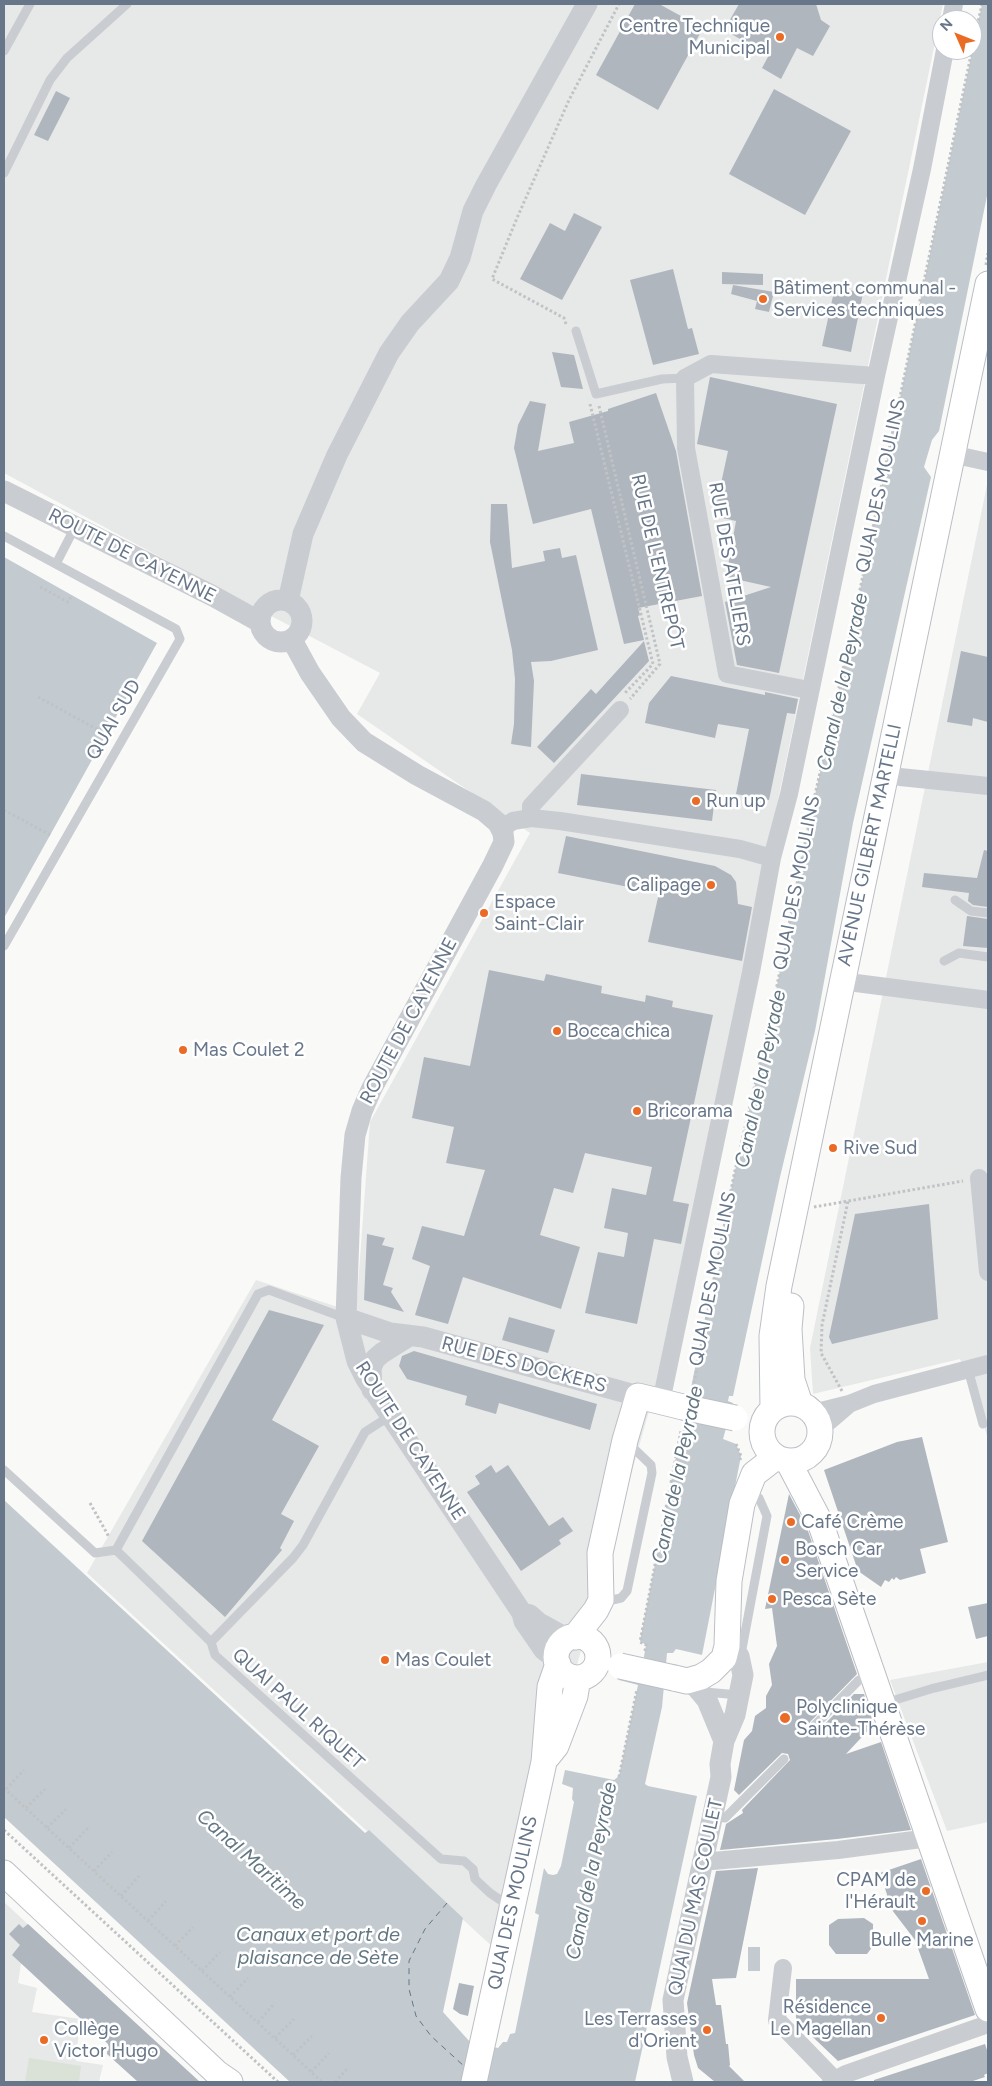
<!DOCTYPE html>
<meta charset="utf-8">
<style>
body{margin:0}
#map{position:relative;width:992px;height:2086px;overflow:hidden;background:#f9f9f7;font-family:Figtree,sans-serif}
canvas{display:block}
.frame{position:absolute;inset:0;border:5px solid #677689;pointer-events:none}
.north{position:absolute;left:932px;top:10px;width:50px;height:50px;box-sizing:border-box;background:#fff;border:1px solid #c2c8d0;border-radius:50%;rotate:314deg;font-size:14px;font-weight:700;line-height:20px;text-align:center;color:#677689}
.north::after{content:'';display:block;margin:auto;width:18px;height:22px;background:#ea6b26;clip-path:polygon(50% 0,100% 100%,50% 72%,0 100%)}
</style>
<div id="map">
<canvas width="992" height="2086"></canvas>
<div class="frame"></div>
<div class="north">N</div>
</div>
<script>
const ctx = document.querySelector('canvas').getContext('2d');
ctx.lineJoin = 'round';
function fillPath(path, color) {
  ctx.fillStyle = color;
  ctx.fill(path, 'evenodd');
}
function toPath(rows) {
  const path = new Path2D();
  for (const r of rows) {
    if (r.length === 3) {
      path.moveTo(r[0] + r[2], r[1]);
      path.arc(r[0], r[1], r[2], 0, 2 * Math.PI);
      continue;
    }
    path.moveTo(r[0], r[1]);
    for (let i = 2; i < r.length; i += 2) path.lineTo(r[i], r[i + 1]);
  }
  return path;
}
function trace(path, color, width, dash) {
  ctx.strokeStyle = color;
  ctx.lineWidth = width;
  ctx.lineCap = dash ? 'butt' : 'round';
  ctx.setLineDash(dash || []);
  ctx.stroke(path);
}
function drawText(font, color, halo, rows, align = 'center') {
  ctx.font = font + ' Figtree,sans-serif';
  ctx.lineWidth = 5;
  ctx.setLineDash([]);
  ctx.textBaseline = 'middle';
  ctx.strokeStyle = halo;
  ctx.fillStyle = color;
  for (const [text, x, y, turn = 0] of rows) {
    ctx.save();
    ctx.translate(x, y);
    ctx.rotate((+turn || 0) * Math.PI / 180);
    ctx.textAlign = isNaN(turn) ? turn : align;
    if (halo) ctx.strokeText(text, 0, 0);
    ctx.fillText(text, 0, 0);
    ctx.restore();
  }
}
fillPath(toPath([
 [4,4,943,4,657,1383,496,1950,87,1573,256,1280,356,1313,370,1122,530,833,357,714,380,673,212,585,4,473],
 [988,480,988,1438,960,1359,813,1394,810,1348],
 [988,1662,988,1822,947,1831,890,1680],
 [4,1902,44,1939,21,1964,18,1983,37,1988,32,2012,80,2019,76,2061,103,2065,99,2082,4,2082]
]), '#e7e8e8');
fillPath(toPath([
 [29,2058,81,2066,79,2082,25,2082]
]), '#dae1d7');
fillPath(toPath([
 [982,4,988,4,988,191,939,431,932,440,924,467,931,477,853,823,815,1031,780,1177,733,1396,729,1396,728,1401,733,1403,723,1439,736,1444,741,1456,702,1655,676,1649,673,1653,667,1653,662,1707,645,1784,648,1786,697,1796,635,2082,290,2082,4,1817,4,1500,365,1833,369,1830,463,1918,443,2012,470,2042,498,2048,503,2042,507,2042,510,2034,515,2033,539,1915,535,1913,544,1868,548,1874,553,1875,557,1874,561,1866,574,1802,572,1799,573,1788,562,1784,565,1770,614,1780,619,1776,638,1685,619,1680,624,1658,643,1662,646,1645,640,1641,681,1431,687,1432,696,1399,698,1388,691,1388,734,1175,771,1016,811,813,850,638],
 [4,557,157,643,4,918],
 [748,1947,760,1947,760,1971,748,1971]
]), '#c3cbd1');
trace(toPath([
 [447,1903,425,1929,409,1961,409,1989,416,2016,431,2036,465,2067]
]), '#637783', 1, [6, 5]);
fillPath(toPath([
 [635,4,659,4,703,28,658,110,596,75],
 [739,4,816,4,821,20,830,26,813,56,797,48,781,79,762,68,769,55,724,30],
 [774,89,851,131,805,215,729,174],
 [56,91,70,98,48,141,34,135],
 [574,213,602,227,562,300,520,279,550,223,565,231],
 [673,269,688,329,692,328,699,354,653,365,630,280],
 [722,272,763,274,763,285,722,284],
 [733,285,774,292,769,312,755,309,757,301,731,294],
 [835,287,863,293,851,352,822,346],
 [552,352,574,355,583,389,561,387],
 [710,377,837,404,779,673,737,665,725,602,771,587,726,577,736,521,714,516,728,451,697,444],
 [656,393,676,451,702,596,638,608,640,615,638,616,644,640,624,644,591,509,533,524,514,448,518,425,530,401,546,404,538,451,574,443,569,422,608,411,608,409],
 [491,504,507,504,512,568,545,561,543,551,560,548,562,558,576,555,598,650,551,661,531,662,534,681,531,747,511,744,514,724,515,679,512,650,490,542],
 [644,641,649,661,554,763,537,747,591,689,596,694],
 [961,651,988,657,988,722,973,718,972,726,947,722],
 [671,676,765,695,765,692,798,699,795,714,787,713,769,800,736,794,749,729,718,724,715,738,645,723,649,703],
 [581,774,716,790,712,821,577,805],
 [566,836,715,866,731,875,736,882,738,904,752,907,742,961,648,942,659,893,558,873],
 [984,850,988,851,988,907,973,905,968,901,969,893,922,887,924,873,977,878],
 [967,916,988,919,988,948,963,946],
 [489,970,544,981,546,974,602,986,601,993,645,1002,646,995,673,1001,672,1007,713,1015,673,1201,689,1204,681,1244,654,1239,637,1324,585,1313,598,1252,624,1257,628,1233,604,1228,612,1188,646,1195,652,1167,585,1153,573,1193,554,1188,540,1235,580,1247,561,1309,463,1277,448,1324,415,1315,430,1266,412,1259,422,1226,464,1236,485,1170,446,1163,454,1127,412,1118,424,1057,470,1066],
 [929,1204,938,1319,832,1344,829,1337,855,1214],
 [367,1234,385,1238,382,1245,394,1248,383,1285,393,1288,391,1292,404,1312,364,1300],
 [269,1310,324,1325,272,1420,319,1446,281,1514,294,1521,280,1548,282,1550,225,1617,142,1541],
 [509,1317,555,1330,548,1353,502,1340],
 [414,1351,597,1404,590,1430,499,1403,496,1414,465,1405,467,1396,407,1379,399,1366,402,1356],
 [922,1437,948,1542,920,1549,926,1573,900,1580,896,1577,894,1580,892,1578,889,1582,885,1580,881,1587,858,1571,824,1470,897,1442],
 [491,1465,496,1473,508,1465,549,1526,563,1517,573,1531,559,1540,561,1544,521,1571,467,1492,480,1484,475,1476],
 [789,1494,807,1528,857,1674,810,1722,808,1728,812,1732,818,1731,854,1694,864,1694,874,1724,846,1754,881,1742,911,1830,837,1839,720,1850,726,1824,743,1813,742,1810,790,1760,788,1754,782,1753,739,1795,734,1790,744,1740,752,1731,755,1716,766,1708,766,1696,772,1685,769,1664,777,1646,772,1608,765,1609],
 [988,1603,988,1636,976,1639,968,1607],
 [921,1859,975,2015,838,2061,796,2021,796,1979,929,1979,915,1940,892,1910,880,1873],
 [758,1868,736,1978,712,1979,716,2005,721,2005,726,2044,728,2044,730,2065,729,2066,745,2082,715,2082,698,2068,694,2055,687,2003,716,1871],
 [864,1918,873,1924,873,1946,867,1954,836,1954,829,1945,829,1925,838,1919],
 [19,1924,23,1928,28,1924,200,2082,138,2082,107,2054,108,2044,12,1955,20,1945,9,1934],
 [459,1983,474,1986,468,2016,460,2014,453,2009],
 [985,2044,988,2053,988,2073,984,2075,985,2077,970,2082,874,2082,874,2080]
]), '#b0b6be');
const secondary = toPath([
 [791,1306,789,1329,792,1380,800,1404],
 [791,1432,29],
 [773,1409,772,1336,779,1286,988,284],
 [788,1461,820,1522,988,2009],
 [577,1657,21],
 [575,1637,596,1610,601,1600,600,1553,625,1440,638,1396,683,1407],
 [674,1678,687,1681,701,1677,711,1671,724,1658,727,1646,729,1581,742,1504,754,1474,776,1457],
 [548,1756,556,1746,575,1696,578,1678],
 [4,1873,217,2073,230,2082],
 [474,2082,544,1762,550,1687,558,1664]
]);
trace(secondary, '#bbbfc5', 27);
trace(toPath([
 [972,50,982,4],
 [986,265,988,253],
 [566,324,564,318,492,279,517,218,569,100,619,4],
 [590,404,653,664,624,694],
 [599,406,660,664,630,699],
 [40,587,68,602,72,595],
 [38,697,106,734],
 [4,810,50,835],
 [814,1207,963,1181],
 [693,1388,734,1175,771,1016,811,813,850,638,972,50],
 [842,1391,821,1353,822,1325,848,1201],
 [736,1444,741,1456,740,1460],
 [90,1503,109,1537],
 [645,1651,646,1645,640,1642,681,1431,687,1432,688,1428],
 [619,1777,637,1689],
 [4,1788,322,2082],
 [6,1789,24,1770],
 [26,1808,45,1789],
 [47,1828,66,1809],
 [4,1830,278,2082],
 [69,1848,88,1828],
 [94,1871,112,1852],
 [121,1896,139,1876],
 [148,1921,166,1901],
 [175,1946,193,1927],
 [202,1971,220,1952],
 [230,1997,248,1978],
 [258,2022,275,2003],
 [275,2038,294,2019],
 [293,2055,312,2036],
 [311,2072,329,2053],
 [335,2082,347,2069]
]), '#c0c3c5', 3, [2.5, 2.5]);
trace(toPath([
 [4,51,30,4],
 [4,173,50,80,67,58,127,4],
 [576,331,596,394,662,379,685,378],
 [4,536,176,629,180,639,4,946],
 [56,564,75,527],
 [955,900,971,911,988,913],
 [944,961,959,953,988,957],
 [968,1369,983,1424],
 [4,1470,95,1553,116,1550],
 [116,1550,211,1642,215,1655,441,1859,464,1861,473,1869,475,1879,490,1893,509,1906],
 [116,1550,258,1294,269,1290,345,1318],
 [603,1601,608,1601,621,1598,627,1591,652,1473,651,1465,627,1442],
 [211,1642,293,1558,303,1545,365,1432,390,1416],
 [739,1657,742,1649,767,1516,759,1498,749,1490],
 [705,1692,739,1695],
 [885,1703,934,1688,988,1675],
 [814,1726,859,1680,871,1676],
 [713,1816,725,1818,784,1759]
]), '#c9ccd0', 9);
trace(toPath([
 [951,20,954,4],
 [965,457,988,462],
 [809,690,727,674,686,448,685,378,711,364,876,376],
 [900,777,988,786],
 [531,818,531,806,620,710],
 [501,829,513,821,531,818,560,821,740,849,772,858],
 [856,983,988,1000],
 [979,1178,988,1272],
 [661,1402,751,972,772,858,789,794,876,376,922,169,945,50],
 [813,1413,849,1404,874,1394,988,1364],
 [820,1429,847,1406],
 [701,1862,838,1850,929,1838],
 [783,1968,777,2020,834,2079,834,2082],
 [831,2082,846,2074,988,2024]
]), '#c9ccd0', 18);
trace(toPath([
 [4,491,213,596,260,622],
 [281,621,21],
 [288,601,303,534,337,455,389,353,410,323,449,281,460,258,473,211,486,185,587,4],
 [292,640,310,673,341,718,364,742,417,775,484,811,498,823,503,833,504,842,493,865,372,1088,362,1111,355,1135,351,1178,346,1318,357,1361,366,1379,522,1613,524,1621,544,1650,557,1660],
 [346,1318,390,1333,423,1337,638,1396],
 [372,1390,371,1368,375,1359,382,1353,409,1336],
 [522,1613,530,1615,539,1623,568,1639],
 [687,1681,697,1688,707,1700,724,1741],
 [683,2082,677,2057,673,2000,721,1777,720,1764,724,1741,735,1715,743,1675,739,1656]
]), '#c9ccd0', 21);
trace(secondary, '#fff', 25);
const secondaryBridge = toPath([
 [683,1407,735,1418],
 [620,1666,674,1678]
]);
trace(secondaryBridge, '#bbbfc5', 27, []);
trace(secondaryBridge, '#fff', 25);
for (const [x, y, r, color] of [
 [780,37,5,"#ea6b26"],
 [763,299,5,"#ea6b26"],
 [696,801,5,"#ea6b26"],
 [711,885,5,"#ea6b26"],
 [484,913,5,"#ea6b26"],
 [557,1031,5,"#ea6b26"],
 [183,1050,5,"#ea6b26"],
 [637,1111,5,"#ea6b26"],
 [833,1148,5,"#ea6b26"],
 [791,1522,5,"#ea6b26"],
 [785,1560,5,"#ea6b26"],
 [772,1599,5,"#ea6b26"],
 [385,1660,5,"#ea6b26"],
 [785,1718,6,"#ea6b26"],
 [926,1891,5,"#ea6b26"],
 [922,1921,5,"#ea6b26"],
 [881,2018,5,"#ea6b26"],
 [707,2030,5,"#ea6b26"],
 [44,2040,5,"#ea6b26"]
]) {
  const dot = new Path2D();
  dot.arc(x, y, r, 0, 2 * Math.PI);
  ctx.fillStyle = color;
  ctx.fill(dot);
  trace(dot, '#fff', 2);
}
drawText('19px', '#677689', '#fff', [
 ["Centre Technique",770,26,"right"],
 ["Municipal",770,48,"right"],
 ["Bâtiment communal -",773,288],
 ["Services techniques",773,310],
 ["Run up",706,801],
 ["Calipage",701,885,"right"],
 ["Espace",494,902],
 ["Saint-Clair",494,924],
 ["Bocca chica",567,1031],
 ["Mas Coulet 2",193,1050],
 ["Bricorama",647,1111],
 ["Rive Sud",843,1148],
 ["Café Crème",801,1522],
 ["Bosch Car",795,1549],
 ["Service",795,1571],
 ["Pesca Sète",782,1599],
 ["Mas Coulet",395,1660],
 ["Polyclinique",796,1707],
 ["Sainte-Thérèse",796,1729],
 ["CPAM de",916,1880,"right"],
 ["l'Hérault",916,1902,"right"],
 ["Bulle Marine",922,1940,"center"],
 ["Résidence",871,2007,"right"],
 ["Le Magellan",871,2029,"right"],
 ["Les Terrasses",697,2019,"right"],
 ["d'Orient",697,2041,"right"],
 ["Collège",54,2029],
 ["Victor Hugo",54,2051]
], 'left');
drawText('19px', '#677689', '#fff', [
 ["QUAI DES MOULINS",881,486,-78],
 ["ROUTE DE CAYENNE",132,556,27],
 ["RUE DE L'ENTREPÔT",657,562,77],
 ["RUE DES ATELIERS",729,564,80],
 ["QUAI SUD",114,720,-60],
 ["AVENUE GILBERT MARTELLI",870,845,-78],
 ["QUAI DES MOULINS",797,883,-79],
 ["ROUTE DE CAYENNE",409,1021,-62],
 ["QUAI DES MOULINS",713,1279,-79],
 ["RUE DES DOCKERS",524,1365,15],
 ["ROUTE DE CAYENNE",410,1441,57],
 ["QUAI PAUL RIQUET",298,1709,42],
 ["QUAI DU MAS COULET",696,1897,-78],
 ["QUAI DES MOULINS",513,1903,-78]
]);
drawText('italic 20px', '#637783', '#fff', [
 ["Canal de la Peyrade",843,682,-78],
 ["Canal de la Peyrade",761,1079,-78],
 ["Canal de la Peyrade",678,1475,-78],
 ["Canal Maritime",251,1860,42],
 ["Canal de la Peyrade",592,1871,-78],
 ["Canaux et port de",318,1935],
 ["plaisance de Sète",318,1958]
]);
</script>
